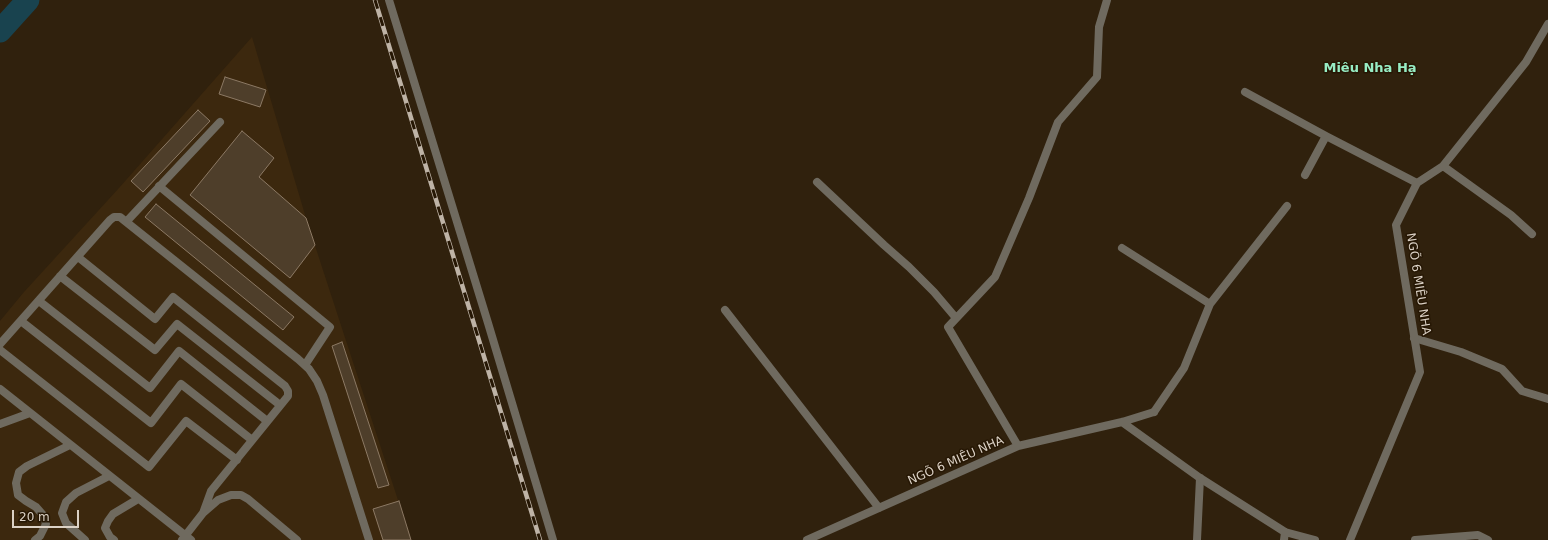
<!DOCTYPE html>
<meta charset="utf-8">
<style>
body{margin:0}
#map{position:relative;width:1548px;height:540px;overflow:hidden;background:#30210d;font-family:"DejaVu Sans",sans-serif}
canvas{display:block}
.scale{position:absolute;left:12px;top:510px;width:67px;height:18px;box-sizing:border-box;border:2px solid #dbd1c5;border-top:0;padding-left:5px;font-size:12px;line-height:14px;white-space:nowrap;color:#dbd1c5;-webkit-text-stroke:3px #261704;paint-order:stroke}
</style>
<div id="map">
<canvas width="1548" height="540"></canvas>
<div class="scale">20 m</div>
</div>
<script>
const ctx = document.querySelector('canvas').getContext('2d');
ctx.lineJoin = 'round';
function fillPath(path, color) {
  ctx.fillStyle = color;
  ctx.fill(path, 'evenodd');
}
function toPath(rows) {
  const path = new Path2D();
  for (const r of rows) {
    path.moveTo(r[0], r[1]);
    for (let i = 2; i < r.length; i += 2) path.lineTo(r[i], r[i + 1]);
  }
  return path;
}
function trace(path, color, width, dash) {
  ctx.strokeStyle = color;
  ctx.lineWidth = width;
  ctx.lineCap = dash ? 'butt' : 'round';
  ctx.setLineDash(dash || []);
  ctx.stroke(path);
}
function drawText(font, color, halo, rows, align = 'center') {
  ctx.font = font + ' "DejaVu Sans",sans-serif';
  ctx.lineWidth = 3;
  ctx.setLineDash([]);
  ctx.textBaseline = 'middle';
  ctx.strokeStyle = halo;
  ctx.fillStyle = color;
  for (const [text, x, y, turn = 0] of rows) {
    ctx.save();
    ctx.translate(x, y);
    ctx.rotate((+turn || 0) * Math.PI / 180);
    ctx.textAlign = isNaN(turn) ? turn : align;
    if (halo) ctx.strokeText(text, 0, 0);
    ctx.fillText(text, 0, 0);
    ctx.restore();
  }
}
fillPath(toPath([
 [252,37,306,218,411,540,0,540,0,321,24,292,119,188]
]), '#3c280e');
trace(toPath([
 [0,31,28,0]
]), '#19434f', 23);
const building = toPath([
 [225,77,266,90,260,107,219,94,225,77],
 [198,110,210,121,143,192,131,181,198,110],
 [242,131,274,158,259,177,306,218,315,245,290,278,190,195,242,131],
 [156,204,294,317,283,330,145,217,156,204],
 [342,342,389,485,378,488,332,346,342,342],
 [399,501,411,540,383,540,373,509,399,501]
]);
fillPath(building, '#4e3e2a');
trace(building, '#8c7964', 1);
trace(toPath([
 [389,0,488,323,553,540],
 [1245,92,1326,136,1305,175],
 [1326,136,1417,183],
 [159,186,330,327,305,365],
 [127,221,220,122],
 [1122,248,1210,304],
 [78,257,155,319,173,297,285,386,288,391,288,396,211,491,203,513],
 [60,276,155,350,177,324,280,405],
 [39,301,150,388,179,351,267,421],
 [21,321,151,423,181,384,252,440],
 [1414,338,1461,352,1502,369,1522,391,1548,399],
 [0,344,110,220,114,217,120,217,298,359,309,369,317,381,323,395,369,540],
 [0,350,149,467,186,421,237,460],
 [0,389,191,540],
 [1154,412,1184,368,1210,304,1287,206],
 [0,424,30,413],
 [35,540,40,536,46,524,43,515,36,507,26,501,18,495,16,483,19,472,27,466,70,445],
 [85,540,66,523,62,513,66,502,76,493,109,476],
 [114,540,110,537,105,528,108,521,113,514,138,499],
 [182,540,203,513,218,500,231,495,241,495,248,499,297,540],
 [1197,540,1200,478],
 [1284,540,1285,532]
]), '#6f6a5f', 8);
trace(toPath([
 [1443,166,1511,215,1532,234],
 [817,182,884,245,909,267,934,292,956,318],
 [725,310,879,508],
 [1122,422,1200,478,1285,532,1315,540],
 [1018,446,948,327,995,277,1029,198,1058,122,1097,77,1099,27,1107,0],
 [807,540,1018,446,1122,422,1154,412],
 [1350,540,1420,372,1396,225,1417,183,1443,166,1526,62,1548,24],
 [1415,540,1478,535,1488,540]
]), '#6f6a5f', 8);
const rail = toPath([
 [375,0,540,540]
]);
trace(rail, '#beb3a6', 4.5);
trace(rail, '#261704', 3, [9]);
drawText('12px', '#dbd1c5', '#261704', [
 ["NGÕ 6 MIÊU NHA",1418,284,81],
 ["NGÕ 6 MIÊU NHA",956,461,-24]
]);
drawText('bold 13px', '#97ecc4', '#261704', [
 ["Miêu Nha Hạ",1370,69]
]);
</script>
